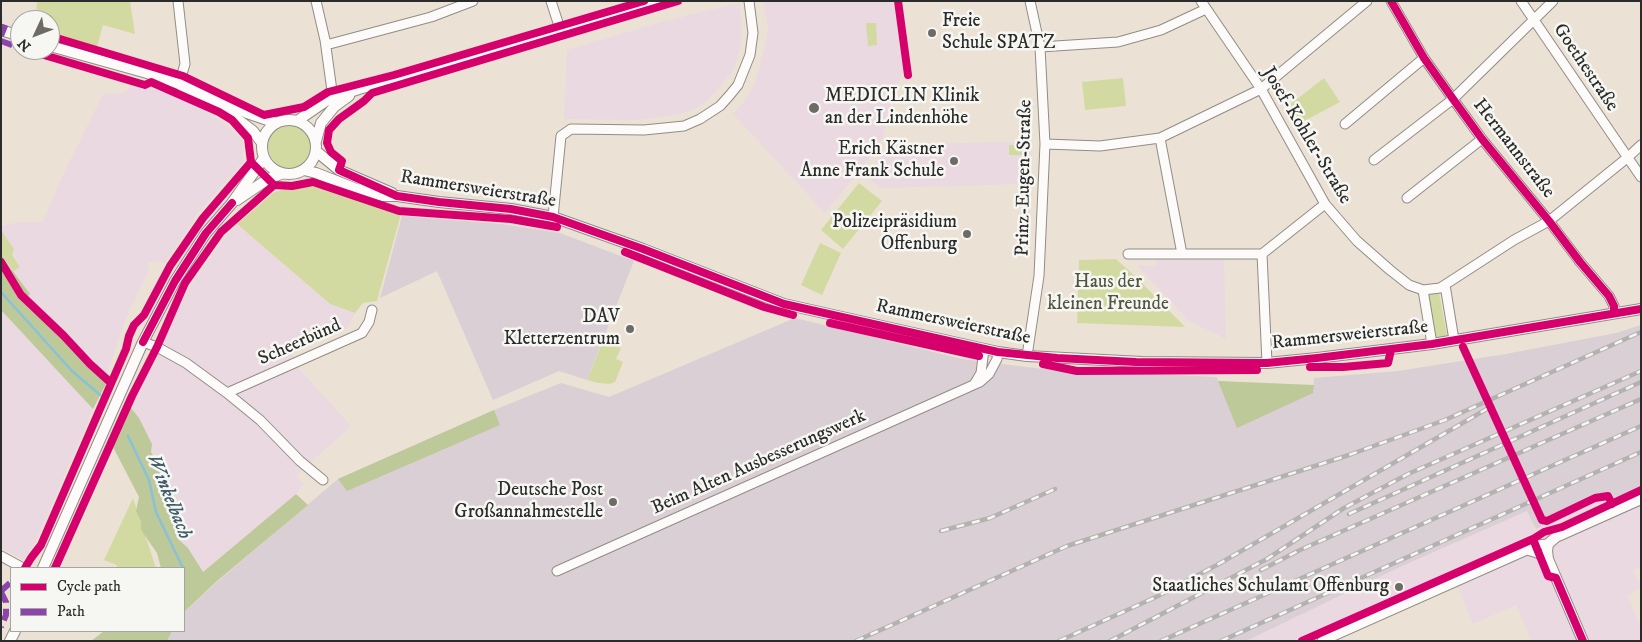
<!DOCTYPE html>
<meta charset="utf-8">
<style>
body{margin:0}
#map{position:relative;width:1642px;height:642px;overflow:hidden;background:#ebe2d5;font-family:"IM FELL DW Pica",serif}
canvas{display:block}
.frame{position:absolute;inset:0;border:2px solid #2b2b2b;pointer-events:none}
.legend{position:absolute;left:10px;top:567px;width:175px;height:65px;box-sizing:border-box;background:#f6f6f2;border:1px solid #a5a5a2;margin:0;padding:6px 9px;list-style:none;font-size:15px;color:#2b2b2b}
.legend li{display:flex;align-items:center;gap:10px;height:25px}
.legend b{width:25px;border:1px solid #a5a5a2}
.north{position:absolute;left:10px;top:10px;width:50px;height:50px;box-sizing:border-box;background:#f6f6f2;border:1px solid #a5a5a2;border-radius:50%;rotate:227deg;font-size:14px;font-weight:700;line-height:20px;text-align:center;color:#2b2b2b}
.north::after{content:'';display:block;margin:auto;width:18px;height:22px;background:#6e6b66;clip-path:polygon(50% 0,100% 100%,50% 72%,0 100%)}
</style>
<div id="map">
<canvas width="1642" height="642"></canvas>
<div class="frame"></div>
<ul class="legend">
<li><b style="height:6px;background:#d6006c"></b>Cycle path</li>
<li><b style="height:6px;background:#8e44ad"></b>Path</li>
</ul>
<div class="north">N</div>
</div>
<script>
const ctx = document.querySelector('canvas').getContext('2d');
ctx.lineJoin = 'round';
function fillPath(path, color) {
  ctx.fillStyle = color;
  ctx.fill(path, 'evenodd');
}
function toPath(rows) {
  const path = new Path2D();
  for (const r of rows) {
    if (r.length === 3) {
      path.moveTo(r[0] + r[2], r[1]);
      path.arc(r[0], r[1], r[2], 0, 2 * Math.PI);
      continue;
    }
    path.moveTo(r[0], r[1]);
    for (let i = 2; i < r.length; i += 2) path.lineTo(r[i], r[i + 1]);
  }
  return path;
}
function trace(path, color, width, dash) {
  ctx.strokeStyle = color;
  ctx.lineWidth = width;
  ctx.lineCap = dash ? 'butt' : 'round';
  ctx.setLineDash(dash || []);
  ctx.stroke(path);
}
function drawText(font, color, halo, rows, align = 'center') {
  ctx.font = font + ' "IM FELL DW Pica",serif';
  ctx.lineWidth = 5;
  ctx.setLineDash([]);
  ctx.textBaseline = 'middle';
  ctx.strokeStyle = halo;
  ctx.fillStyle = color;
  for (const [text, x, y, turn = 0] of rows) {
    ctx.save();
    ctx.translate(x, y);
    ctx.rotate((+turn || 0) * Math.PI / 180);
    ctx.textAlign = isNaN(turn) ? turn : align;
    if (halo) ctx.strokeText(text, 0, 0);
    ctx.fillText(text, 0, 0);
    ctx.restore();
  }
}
fillPath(toPath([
 [763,1,893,1,903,70,891,106,883,137,868,160,825,213,733,114,747,98,756,80,764,50,768,30],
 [739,3,741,19,741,42,738,57,732,72,708,100,696,108,680,114,639,120,564,119,567,50,661,22],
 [133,83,164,92,205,111,226,124,242,139,243,162,198,213,165,263,148,261,149,270,126,318,107,374,96,366,61,328,27,297,30,294,14,271,20,266,12,255,14,249,1,230,1,226,19,222,43,222,62,177,103,94,124,93],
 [1031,142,1032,188,1024,189,1024,184,881,188,865,176,888,147,893,144],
 [237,224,330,304,355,313,348,327,292,354,301,371,351,426,297,475,304,485,296,494,203,572,188,548,178,539,177,515,164,504,170,488,151,452,139,418,131,408,187,291,215,250],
 [1156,259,1224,260,1226,339,1189,321,1137,265,1156,266],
 [1,310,93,409,36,541,23,560,1,548],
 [1641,487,1641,566,1633,570,1641,588,1627,595,1641,626,1641,641,1531,641,1516,605,1473,624,1453,577,1310,641,1246,641,1400,567,1527,511,1536,529,1613,494,1615,499]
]), '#ebd9e1');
fillPath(toPath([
 [402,216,502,224,560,233,634,261,587,380,559,371,493,400,437,271,380,298],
 [795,318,962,359,1043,369,1217,377,1218,381,1313,393,1314,378,1398,371,1506,354,1616,333,1641,325,1641,487,1615,499,1612,494,1536,529,1527,511,1400,567,1246,641,167,641,172,631,184,631,184,612,217,582,338,479,494,410,561,383,609,397]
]), '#d9cfd5');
fillPath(toPath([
 [37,1,130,1,135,34,103,25,97,47,50,32,50,20,36,20],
 [866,23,876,23,877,45,868,46],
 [1123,78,1126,106,1085,110,1082,82],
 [1324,78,1340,102,1297,125,1284,109],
 [291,146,23],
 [1009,145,1028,145,1028,155,1009,155],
 [859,183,882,201,843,249,821,230],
 [314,187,401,214,377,301,363,303,355,313,330,304,237,224,274,192,291,188],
 [1,230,14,249,12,255,20,267,14,271,1,255],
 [820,243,841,253,822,295,801,285],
 [1116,259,1137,278,1185,327,1077,323,1079,260],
 [1439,293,1447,336,1435,338,1427,295],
 [603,341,621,348,616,359,623,362,615,382,610,384,598,383,587,380],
 [133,498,156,568,116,568,117,565,104,560]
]), '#d3daa1');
fillPath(toPath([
 [1,255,30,294,27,297,23,294,1,260],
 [1,265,24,299,81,356,106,384,93,409,1,310],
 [1218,381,1314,385,1313,393,1237,428],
 [131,408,139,418,152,444,151,452,171,488,164,504,177,515,178,539,188,548,203,572,296,494,308,505,217,581,184,612,184,568,161,568,157,553,141,530,141,522,136,511,139,497,113,447,128,411],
 [494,410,500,425,347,491,338,479],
 [104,631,172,631,167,641,91,641]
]), '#bdc999');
trace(toPath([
 [1,292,72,371,100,395],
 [128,436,149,480,156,512,183,568]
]), '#89c1d9', 2.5);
const minor = toPath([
 [178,1,185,64,179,84],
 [316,1,325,40,333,98],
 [551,1,561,32],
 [1201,1,1261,89,1325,204,1357,241,1390,270,1409,285,1423,290,1440,288,1514,240,1549,221,1627,158,1641,145],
 [1391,1,1424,58,1453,99,1482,139,1549,221,1580,262,1609,296,1614,306,1614,313],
 [1521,1,1641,177],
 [326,45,431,17,473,1],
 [1040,47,1118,42,1161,30,1206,9],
 [1345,124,1424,58],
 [1160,138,1182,254],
 [1045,144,1100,146,1160,138,1261,89,1367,1],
 [1374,160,1453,99,1553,1],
 [1407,198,1482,139],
 [553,217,561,136,571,129,644,130,684,126,700,119,720,106,729,96,738,85,750,55,753,33,749,1],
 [1128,254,1262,254],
 [1445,285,1454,340],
 [1423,290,1432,344],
 [143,342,157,347,186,363,227,393,260,420,300,461,323,480],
 [1027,356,1039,276,1045,144,1040,47,1030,1],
 [1267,363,1262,254,1325,204],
 [975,383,981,373,984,349],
 [227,393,362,333,369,322,372,310],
 [1527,550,1537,553,1548,559],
 [1,556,23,568],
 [557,571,980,382,989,374,997,359,998,352],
 [1322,641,1527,550,1535,545,1548,544]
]);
const tertiary = toPath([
 [1,30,20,36],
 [50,46,147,73,179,84,192,94,228,112,253,131,262,143],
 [182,86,190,84,247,113,276,123],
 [289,147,27],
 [297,121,329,99,359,89,664,1],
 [316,141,321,123,334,107,349,96],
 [316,151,339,170,392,193],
 [304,170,316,173,354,188,382,196,397,196,439,202,511,209,553,217,643,249,784,304,998,352,1027,356,1142,362,1267,363,1317,358,1432,344,1641,309],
 [237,200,268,179,281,174],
 [43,568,143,342,175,281,206,233,232,203,264,158],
 [10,641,15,631],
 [1583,641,1548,559,1547,551,1548,544,1556,537,1641,499]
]);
trace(minor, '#918c86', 11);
trace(tertiary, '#918c86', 12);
trace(minor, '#fcfbf9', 9);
trace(tertiary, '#fcfbf9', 10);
const rail = toPath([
 [1349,514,1641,382],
 [941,531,990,518,1055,489],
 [1261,570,1300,550,1641,399],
 [856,641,1067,546,1349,455,1445,420,1641,332],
 [1059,641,1156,597,1217,565,1492,406],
 [1110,641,1267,559,1344,508,1408,474,1641,371],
 [1161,641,1641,426],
 [1221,641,1641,452]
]);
trace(rail, '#b4b2b0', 4.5);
trace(rail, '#f6f6f2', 2.5, [8]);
trace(toPath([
 [1,36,6,23],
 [1,41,20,48],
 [1,591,11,582],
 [1,592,6,602,6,615,1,627]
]), '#8e44ad', 6, [12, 6]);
trace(toPath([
 [678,1,372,93,364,101,339,119,329,130,327,143,331,152,342,161,339,170,397,196,439,202,511,209,553,217,643,249,784,304,998,352,1057,358,1136,362,1267,363,1317,358,1432,344,1641,309],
 [898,1,908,75],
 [1391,1,1424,58,1453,99,1482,139,1549,221,1580,262,1609,296,1614,306,1614,313],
 [50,36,183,76,264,115,304,107,328,92,394,75,644,1],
 [27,50,145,85,151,82,219,112,232,120,248,138,251,162,274,185,292,186,313,182,399,211,511,219,557,227],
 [625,252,764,307,793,315],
 [1,262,21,295,63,335,90,364,111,383],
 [830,323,979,356],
 [143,342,175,281,206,233,232,203],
 [1463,347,1542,520,1547,521,1595,498,1608,496,1612,504],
 [1043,364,1077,371,1257,370],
 [1310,367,1343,367,1388,363,1391,350],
 [1533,539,1548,576,1556,578,1583,641],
 [25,568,31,558,41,545,126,349,129,336,134,325,144,315,170,266,203,218,251,162],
 [55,568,132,396,157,347,185,283,221,232,274,185],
 [1302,641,1533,539,1544,532,1562,527,1641,490]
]), '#d6006c', 8);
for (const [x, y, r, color] of [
 [932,33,5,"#6e6b66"],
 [814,108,6,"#6e6b66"],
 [954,161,5,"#6e6b66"],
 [967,234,5,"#6e6b66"],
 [630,329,5,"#6e6b66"],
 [613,502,5,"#6e6b66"],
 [1399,587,5,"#6e6b66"]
]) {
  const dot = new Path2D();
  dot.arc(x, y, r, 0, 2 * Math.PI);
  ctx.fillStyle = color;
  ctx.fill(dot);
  trace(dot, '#f6f6f2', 2);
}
drawText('19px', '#2b2b2b', '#f6f6f2', [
 ["Freie",942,22,"left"],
 ["Schule SPATZ",942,44,"left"],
 ["MEDICLIN Klinik",825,97,"left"],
 ["an der Lindenhöhe",825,119,"left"],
 ["Erich Kästner",944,150],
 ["Anne Frank Schule",944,172],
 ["Polizeipräsidium",957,223],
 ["Offenburg",957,245],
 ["DAV",620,318],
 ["Kletterzentrum",620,340],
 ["Deutsche Post",603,491],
 ["Großannahmestelle",603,513],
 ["Staatliches Schulamt Offenburg",1389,587]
], 'right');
drawText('19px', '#2b2b2b', '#f6f6f2', [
 ["Goethestraße",1585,68,56],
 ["Josef-Kohler-Straße",1306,136,59],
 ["Hermannstraße",1513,149,52],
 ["Prinz-Eugen-Straße",1025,178,-89],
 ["Rammersweierstraße",478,190,9],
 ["Rammersweierstraße",953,323,12],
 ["Rammersweierstraße",1350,336,-6],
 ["Scheerbünd",300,343,-24],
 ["Beim Alten Ausbesserungswerk",759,463,-24]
]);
drawText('19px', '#50553e', '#f6f6f2', [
 ["Haus der",1108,283],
 ["kleinen Freunde",1108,305]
]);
drawText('italic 20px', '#3d5b69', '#f6f6f2', [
 ["Winkelbach",168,497,68]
]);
</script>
